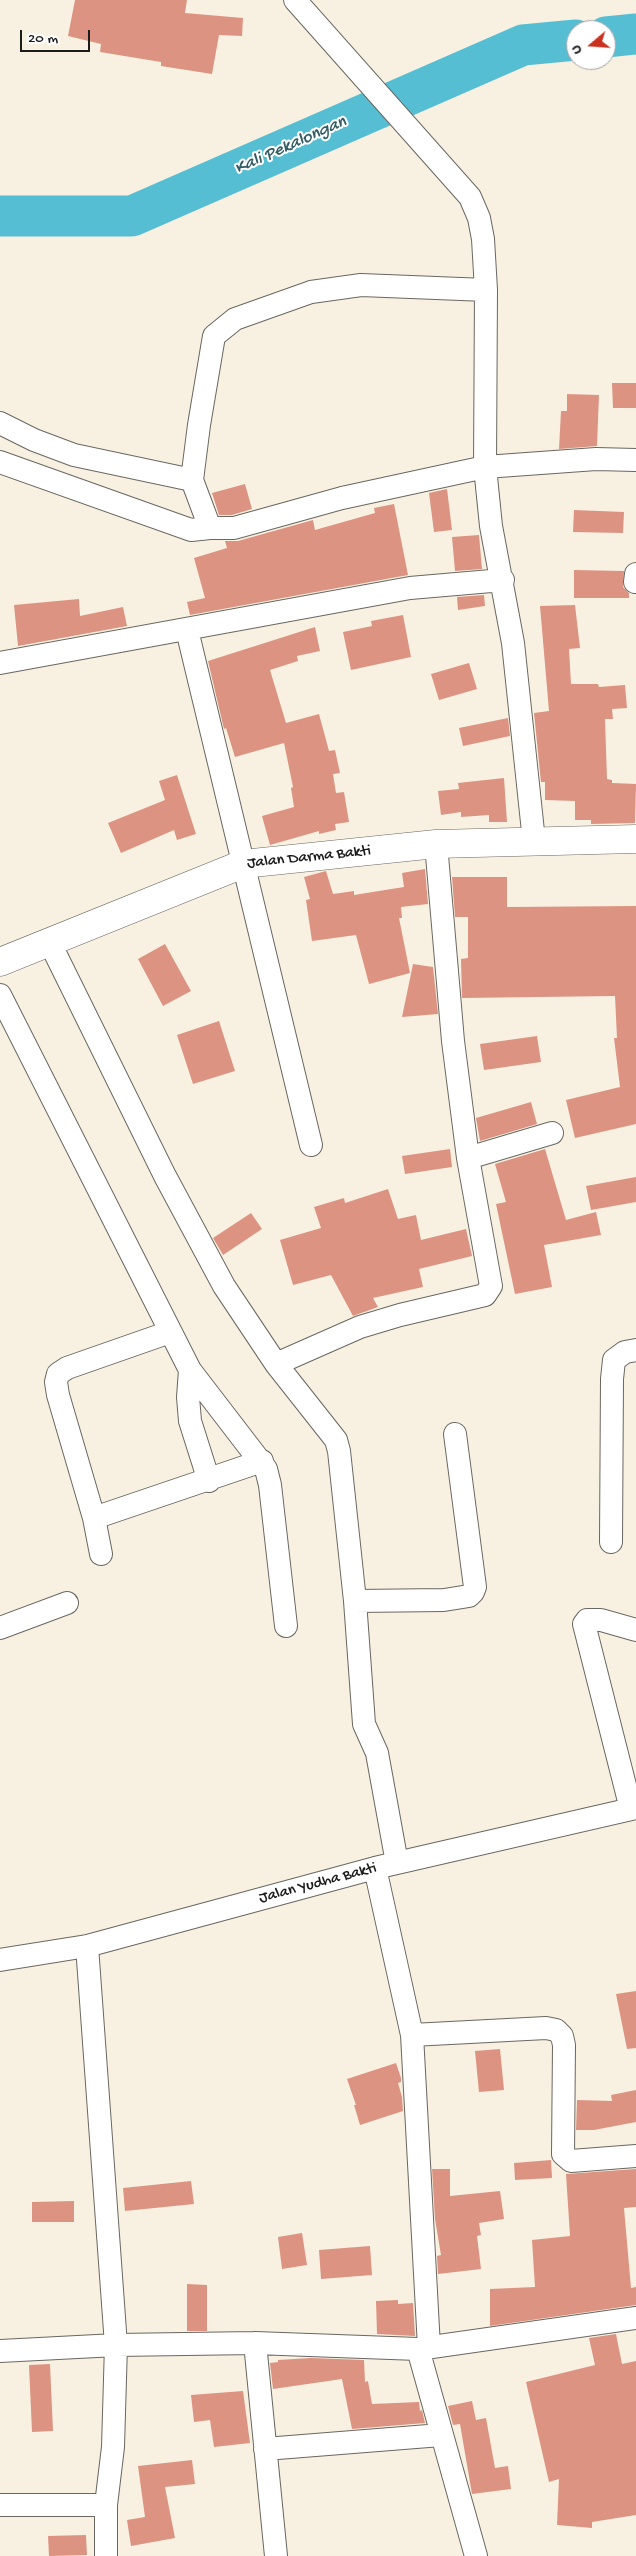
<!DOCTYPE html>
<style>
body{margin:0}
#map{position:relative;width:636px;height:2556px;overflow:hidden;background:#f8f1e2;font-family:"Gochi Hand",sans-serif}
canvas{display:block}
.north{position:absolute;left:566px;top:20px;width:50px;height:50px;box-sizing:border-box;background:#fff;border:1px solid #a4a4a4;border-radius:50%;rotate:252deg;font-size:14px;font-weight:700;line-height:20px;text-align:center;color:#1c1c1c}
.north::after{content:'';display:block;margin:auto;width:18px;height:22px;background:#c8321e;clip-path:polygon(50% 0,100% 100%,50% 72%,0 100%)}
.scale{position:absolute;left:20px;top:30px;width:70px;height:22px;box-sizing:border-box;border:2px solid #1c1c1c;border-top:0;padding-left:6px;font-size:15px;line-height:18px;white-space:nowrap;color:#1c1c1c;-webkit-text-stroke:4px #fff;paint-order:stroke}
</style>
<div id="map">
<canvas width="636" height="2556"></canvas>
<div class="north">U</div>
<div class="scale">20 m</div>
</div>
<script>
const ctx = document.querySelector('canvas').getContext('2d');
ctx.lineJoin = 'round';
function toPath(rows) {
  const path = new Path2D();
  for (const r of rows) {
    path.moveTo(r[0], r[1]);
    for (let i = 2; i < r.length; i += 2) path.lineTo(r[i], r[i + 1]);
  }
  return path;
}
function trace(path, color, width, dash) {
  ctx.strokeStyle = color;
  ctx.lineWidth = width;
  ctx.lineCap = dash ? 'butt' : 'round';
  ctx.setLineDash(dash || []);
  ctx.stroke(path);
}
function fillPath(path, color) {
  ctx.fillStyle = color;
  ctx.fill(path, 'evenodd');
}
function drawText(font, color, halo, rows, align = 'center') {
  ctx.font = font + ' "Gochi Hand",sans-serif';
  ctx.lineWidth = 4;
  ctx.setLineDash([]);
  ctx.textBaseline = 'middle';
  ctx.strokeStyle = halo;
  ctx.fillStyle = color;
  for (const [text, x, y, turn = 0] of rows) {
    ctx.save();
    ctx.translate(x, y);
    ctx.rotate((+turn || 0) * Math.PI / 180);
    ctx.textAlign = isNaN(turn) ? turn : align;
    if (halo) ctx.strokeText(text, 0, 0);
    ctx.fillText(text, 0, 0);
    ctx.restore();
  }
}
trace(toPath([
 [606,37,636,34],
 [0,216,132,216,523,45,576,40]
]), '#56bed3', 41);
fillPath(toPath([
 [75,0,187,0,185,13,243,18,242,36,219,35,212,74,161,66,161,62,100,52,101,44,68,36],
 [612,383,636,383,636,408,613,408],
 [567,394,599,395,597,446,559,449,561,411,567,411],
 [245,484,252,509,232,515,219,515,212,493],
 [447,489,452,530,434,532,429,493],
 [394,504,408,575,190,615,187,602,205,598,194,558,227,548,225,541,238,541,313,520,315,530,375,513,374,508],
 [574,510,624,512,623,533,573,532],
 [479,535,482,569,455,571,452,537],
 [574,570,624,571,623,587,629,593,629,598,574,598],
 [484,595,485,606,458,610,457,597],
 [79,599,80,616,123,607,127,626,18,646,14,605],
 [575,605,580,648,569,649,571,684,598,684,599,687,625,685,627,708,612,709,613,719,605,719,607,779,612,780,612,783,636,784,635,823,591,824,591,820,575,820,575,801,545,800,545,782,541,782,534,713,549,711,540,606],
 [403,615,411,657,351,670,343,632,372,626,371,621],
 [315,627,320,651,297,656,298,661,270,670,286,723,319,714,329,751,335,750,340,773,333,774,336,793,344,792,349,822,335,824,336,830,319,834,319,831,270,845,262,816,294,807,291,788,293,787,284,743,235,757,226,728,224,729,208,661],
 [469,663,477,689,439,700,431,674],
 [508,718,510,736,463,746,459,728],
 [177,775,196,834,177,840,174,830,121,853,108,823,165,800,159,781],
 [504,778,507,822,489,822,489,815,461,817,461,812,441,815,438,791,459,789,458,783],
 [425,869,428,904,401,907,402,918,399,918,410,973,369,984,356,935,312,941,306,900,310,899,304,877,326,871,333,894,354,891,354,895,404,887,402,873],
 [452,877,507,877,507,907,636,906,636,1124,575,1138,566,1100,620,1087,614,1038,617,1038,615,996,462,998,461,959,468,958,468,917,455,917],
 [165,944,191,991,163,1006,138,959],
 [413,964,433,967,438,1014,402,1017],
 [219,1021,235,1071,193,1084,177,1035],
 [537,1036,541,1062,484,1070,480,1044],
 [531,1102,537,1124,480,1141,476,1118],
 [450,1149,452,1167,405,1174,402,1156],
 [545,1149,566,1220,596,1212,601,1235,544,1245,552,1287,515,1294,496,1204,506,1202,495,1164],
 [636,1177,636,1202,591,1210,586,1186],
 [388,1189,398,1219,416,1215,421,1240,466,1229,472,1256,419,1269,423,1287,373,1298,378,1307,353,1316,331,1275,293,1285,280,1240,321,1228,314,1207,344,1198,345,1203],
 [251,1213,262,1229,223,1255,213,1238],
 [636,1991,636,2048,627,2049,616,1994],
 [500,2049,504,2090,479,2092,475,2051],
 [396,2063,401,2078,401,2082,398,2083,402,2097,403,2111,360,2125,354,2105,356,2105,347,2079],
 [636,2090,636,2122,594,2130,576,2130,577,2100,612,2101,611,2095],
 [551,2160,552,2178,515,2180,514,2163],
 [432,2169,450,2169,450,2196,500,2191,504,2219,479,2223,481,2235,477,2236,481,2269,438,2274,437,2256,441,2255,435,2219],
 [636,2169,636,2207,624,2208,631,2288,636,2287,636,2305,490,2326,490,2289,535,2287,532,2240,570,2236,566,2174],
 [191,2181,194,2204,125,2211,123,2188],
 [74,2201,74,2222,32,2222,32,2202],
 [302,2233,307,2265,282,2269,278,2237],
 [370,2246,372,2275,321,2279,319,2250],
 [187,2284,207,2285,207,2331,187,2331],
 [398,2300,398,2304,413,2303,415,2336,377,2334,376,2301],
 [616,2334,622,2364,636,2361,636,2515,592,2522,592,2528,557,2525,559,2479,549,2482,526,2382,595,2365,589,2338],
 [311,2358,364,2360,365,2382,368,2381,372,2404,419,2402,420,2411,422,2410,425,2423,352,2429,342,2379,273,2389,270,2363,278,2362,278,2360],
 [50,2364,53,2431,32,2432,29,2365],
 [243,2391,250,2443,214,2447,210,2420,194,2422,191,2395],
 [472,2401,476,2420,486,2418,495,2468,508,2466,511,2489,472,2494,460,2424,453,2425,448,2406],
 [192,2460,195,2484,165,2487,175,2538,131,2546,127,2520,145,2517,138,2466],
 [86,2535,87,2555,49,2556,48,2536]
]), '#dc9381');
const street = toPath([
 [295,0,470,197,479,218,483,239,486,290,485,467,491,526,513,643,534,841],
 [0,423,34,440,74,455,192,480,210,528,234,528,342,498,485,467,596,459,636,460],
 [0,462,191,530,210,528],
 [192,480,199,425,214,336,235,319,311,292,361,285,486,290],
 [635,582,636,574],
 [187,630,311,1145],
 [0,663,410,588,503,580],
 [49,941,165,1176,224,1286,276,1364,336,1440,339,1451,355,1601,364,1724,377,1753,397,1863],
 [0,995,190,1370,266,1469,270,1485,286,1626],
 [468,1158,552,1133],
 [276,1364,360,1327,400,1315,485,1295,491,1286,468,1158,453,1041,436,844],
 [190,1370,188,1397,190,1421,209,1481],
 [94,1518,262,1461],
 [611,1542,612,1379,614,1360,625,1352,636,1350],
 [101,1554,94,1518,58,1395,56,1382,58,1374,67,1368,170,1332],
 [355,1601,444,1600,469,1596,473,1592,475,1587,455,1434],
 [0,1628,67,1603],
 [631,1809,584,1624,587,1620,601,1620,636,1630],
 [375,1868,412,2035,429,2347],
 [0,1960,87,1946,375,1868,636,1808],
 [412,2035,546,2028,556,2030,562,2036,564,2045,563,2154,571,2161,636,2156],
 [255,2343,276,2556],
 [418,2349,476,2556],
 [0,2351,116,2345,87,1946],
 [265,2449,441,2435],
 [0,2505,106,2505],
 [106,2556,106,2505,113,2447,116,2345,255,2343,418,2349,636,2318]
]);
const secondary = toPath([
 [0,962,243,864,436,844,636,839]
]);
trace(street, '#696761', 24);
trace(secondary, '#696761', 29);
trace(street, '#fff', 22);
trace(secondary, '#fff', 28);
drawText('16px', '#1c1c1c', '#fff', [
 ["Jalan Darma Bakti",309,858,-6],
 ["Jalan Yudha Bakti",318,1884,-15]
]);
drawText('italic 18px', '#335d65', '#fff', [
 ["Kali Pekalongan",291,146,-24]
]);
</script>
